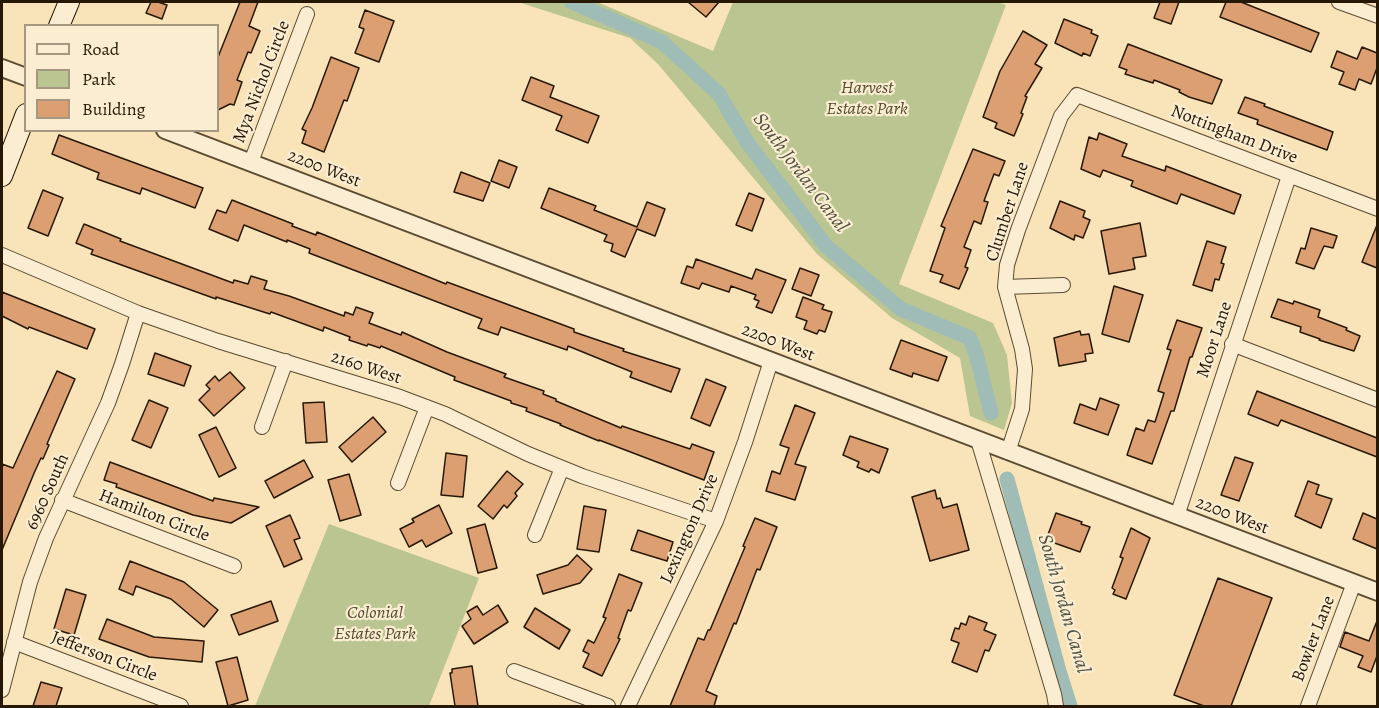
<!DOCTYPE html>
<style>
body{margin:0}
#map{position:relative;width:1379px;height:708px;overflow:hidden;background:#f8e4b8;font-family:Alegreya,serif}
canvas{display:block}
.frame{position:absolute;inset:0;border:3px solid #271806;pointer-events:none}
.legend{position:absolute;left:24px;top:24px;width:195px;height:108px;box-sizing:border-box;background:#faedd1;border:2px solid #a69880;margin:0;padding:8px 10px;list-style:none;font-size:18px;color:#271806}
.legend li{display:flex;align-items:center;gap:12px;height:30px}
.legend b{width:30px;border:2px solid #a69880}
</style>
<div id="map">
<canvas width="1379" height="708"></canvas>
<div class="frame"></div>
<ul class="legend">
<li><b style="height:8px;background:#faedd1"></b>Road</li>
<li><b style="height:16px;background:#bac591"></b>Park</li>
<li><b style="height:16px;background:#dc9f71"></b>Building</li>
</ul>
</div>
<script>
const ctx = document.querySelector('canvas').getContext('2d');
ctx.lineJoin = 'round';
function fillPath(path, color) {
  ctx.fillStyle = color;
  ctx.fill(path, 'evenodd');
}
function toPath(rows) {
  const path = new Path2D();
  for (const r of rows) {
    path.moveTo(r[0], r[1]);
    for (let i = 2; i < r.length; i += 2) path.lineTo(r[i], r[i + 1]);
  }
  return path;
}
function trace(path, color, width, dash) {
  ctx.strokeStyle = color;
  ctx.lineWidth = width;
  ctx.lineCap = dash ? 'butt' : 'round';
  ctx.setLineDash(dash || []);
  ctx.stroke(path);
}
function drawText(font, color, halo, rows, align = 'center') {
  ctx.font = font + ' Alegreya,serif';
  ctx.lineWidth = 4.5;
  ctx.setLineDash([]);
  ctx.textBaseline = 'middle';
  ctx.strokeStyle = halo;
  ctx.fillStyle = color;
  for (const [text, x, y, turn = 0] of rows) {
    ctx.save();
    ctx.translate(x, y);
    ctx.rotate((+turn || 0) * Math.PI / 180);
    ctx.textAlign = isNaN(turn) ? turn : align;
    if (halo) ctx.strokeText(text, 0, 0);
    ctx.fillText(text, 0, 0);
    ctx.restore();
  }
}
fillPath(toPath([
 [518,2,597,2,713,51,733,2,998,2,1006,5,899,284,993,323,1007,355,1012,403,1004,430,970,416,960,358,892,318,817,254,658,64,630,38],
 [329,524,479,578,429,706,255,706]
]), '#bac591');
trace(toPath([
 [572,2,662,42,719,94,747,142,826,246,901,309,970,338,977,357,991,413],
 [1007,479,1059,671,1070,706]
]), '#9fbdb6', 15);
const building = toPath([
 [151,2,158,2,167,5,162,19,146,13,151,2],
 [240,2,258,2,249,26,260,31,251,53,248,52,237,80,242,82,234,105,230,104,218,110,218,57,240,2],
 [688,2,719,2,706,17,688,2],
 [1160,2,1179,2,1171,24,1154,18,1160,2],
 [1226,2,1241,2,1319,33,1311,52,1220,17,1226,2],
 [365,10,394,21,379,62,355,53,364,29,359,27,365,10],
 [1064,19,1092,30,1091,33,1098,36,1090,56,1083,53,1082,56,1055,43,1064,19],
 [1023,31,1047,45,1035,64,1042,68,1025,96,1027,97,1021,113,1023,114,1014,136,995,128,997,123,983,117,1000,71,1023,31],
 [1128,44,1222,80,1212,104,1189,97,1179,92,1180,90,1154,80,1153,83,1125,74,1127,70,1119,67,1128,44],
 [1362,47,1377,53,1377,68,1371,84,1359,79,1355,90,1339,84,1344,72,1331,67,1337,51,1357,59,1362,47],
 [331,57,359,68,347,101,344,100,324,152,302,143,306,131,302,129,312,108,331,57],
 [531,77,554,86,550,97,599,116,588,143,556,130,562,116,522,100,531,77],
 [1245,97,1265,104,1264,106,1333,132,1327,150,1257,124,1258,120,1238,113,1245,97],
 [1099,133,1127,144,1122,156,1165,171,1166,166,1241,195,1234,214,1181,194,1177,204,1131,186,1133,181,1103,170,1100,177,1081,169,1089,137,1097,140,1099,133],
 [59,135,203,188,195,208,142,188,140,194,97,179,99,173,52,154,59,135],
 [973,149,1005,161,999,176,994,174,984,201,988,202,981,224,974,221,964,247,971,250,965,267,968,268,959,289,940,282,943,275,930,271,945,228,941,226,973,149],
 [499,160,517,167,509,188,491,181,499,160],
 [461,172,490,183,483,201,454,192,461,172],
 [549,188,596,206,594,210,637,227,647,202,665,209,655,236,637,229,625,257,611,251,613,244,604,241,607,235,541,208,549,188],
 [43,190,63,198,48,236,28,228,43,190],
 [749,193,764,199,752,231,736,225,749,193],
 [232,200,293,224,292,226,316,235,317,232,446,284,447,282,574,329,574,332,624,349,623,351,680,369,671,392,630,377,632,372,568,346,567,350,501,327,498,335,478,328,482,319,309,253,310,249,287,240,287,242,244,225,238,241,209,229,217,210,226,213,232,200],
 [1060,201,1085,211,1083,217,1090,220,1083,238,1075,235,1074,240,1050,228,1060,201],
 [1140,223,1146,256,1133,258,1135,269,1109,274,1101,231,1140,223],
 [84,224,121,239,120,241,233,283,234,280,248,284,251,276,267,281,264,289,289,296,344,316,345,312,353,315,356,307,373,313,369,323,401,335,402,332,447,352,506,374,504,377,544,391,543,394,556,399,556,401,621,428,622,426,690,449,692,444,714,452,704,480,599,440,599,441,560,425,561,424,526,411,527,408,511,403,511,401,454,380,455,377,381,346,380,348,368,344,367,346,349,340,350,337,324,327,323,331,271,312,270,314,216,297,216,299,91,254,93,250,76,243,84,224],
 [1377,225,1377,268,1362,262,1377,225],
 [1311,228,1337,236,1333,248,1324,246,1314,269,1296,263,1301,248,1305,249,1311,228],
 [1207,241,1226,247,1221,263,1224,264,1219,280,1215,279,1212,291,1193,285,1207,241],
 [696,259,752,279,756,269,786,280,772,313,756,307,759,301,754,299,756,295,731,286,729,292,702,283,699,289,681,283,687,266,693,268,696,259],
 [800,268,819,275,811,296,792,289,800,268],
 [1114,286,1143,295,1129,342,1102,334,1114,286],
 [2,292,95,329,87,349,29,327,28,329,2,316,2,292],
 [803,297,824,305,822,309,832,312,825,332,819,330,817,334,804,329,807,321,796,317,803,297],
 [1278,299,1293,304,1294,301,1320,310,1318,317,1347,328,1346,330,1360,336,1354,351,1319,340,1320,339,1300,332,1301,327,1271,317,1278,299],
 [1177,320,1202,328,1192,357,1190,357,1174,411,1171,411,1152,464,1127,455,1136,428,1144,431,1148,420,1155,422,1164,393,1158,391,1171,350,1167,349,1177,320],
 [1080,331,1081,335,1089,334,1093,353,1085,354,1086,361,1059,366,1054,338,1080,331],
 [901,340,947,357,938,381,913,373,912,377,890,369,901,340],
 [155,353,191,366,184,386,148,374,155,353],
 [57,371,75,379,47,444,49,445,43,459,41,458,35,471,2,550,2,464,13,468,57,371],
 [230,372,245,388,214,416,199,400,210,389,206,385,215,376,219,381,230,372],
 [706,379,726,387,710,426,691,418,706,379],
 [1257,391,1377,438,1377,457,1281,420,1278,426,1248,414,1257,391],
 [1100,398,1119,405,1108,435,1074,423,1080,404,1096,410,1100,398],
 [149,400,168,408,151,448,132,440,149,400],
 [324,402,327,442,306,443,303,403,324,402],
 [795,405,815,413,795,464,806,467,795,500,766,491,772,471,780,474,789,448,780,445,795,405],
 [373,417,386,432,352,462,339,447,373,417],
 [216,427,236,468,219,477,199,435,216,427],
 [850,436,888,449,879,473,871,469,869,472,857,467,859,462,843,455,850,436],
 [446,453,467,456,463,497,441,495,446,453],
 [1235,457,1253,463,1239,501,1221,495,1235,457],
 [304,460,313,477,274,498,265,481,304,460],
 [110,462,213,501,214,498,259,507,231,523,193,515,116,487,117,484,104,480,110,462],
 [507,471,523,484,515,493,517,496,507,508,504,505,493,519,478,506,507,471],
 [349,474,361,515,340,521,328,480,349,474],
 [1308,481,1319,485,1316,494,1332,499,1321,528,1295,516,1308,481],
 [935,490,937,499,940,498,943,508,957,504,969,550,930,561,912,497,935,490],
 [439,505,452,533,426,547,422,540,409,547,400,529,414,522,412,519,439,505],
 [584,506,606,510,599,552,577,549,584,506],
 [1056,513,1082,522,1081,524,1090,527,1080,552,1046,540,1056,513],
 [1363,513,1377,519,1377,549,1353,539,1363,513],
 [290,515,300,538,294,540,302,559,284,567,266,526,290,515],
 [755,518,777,527,760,570,757,569,736,624,734,623,706,691,717,696,714,706,670,706,698,638,704,640,708,630,710,630,745,547,743,546,755,518],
 [485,524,497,568,478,573,467,529,485,524],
 [1131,528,1150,538,1126,599,1113,594,1115,590,1112,588,1123,558,1120,557,1131,528],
 [638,530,673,542,667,561,631,550,638,530],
 [577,555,592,569,580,583,543,594,537,575,568,565,577,555],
 [130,561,184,582,218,610,204,627,171,599,136,586,133,595,119,589,130,561],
 [619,574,642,583,631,611,628,610,618,638,620,639,602,676,583,667,589,654,583,651,588,640,594,643,606,618,603,617,619,574],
 [1218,578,1272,598,1231,706,1204,706,1174,695,1218,578],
 [66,589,86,595,74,635,54,629,66,589],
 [271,601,278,621,239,635,231,615,271,601],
 [498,605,508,622,474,644,462,626,471,619,467,612,477,606,483,615,498,605],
 [535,608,570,630,559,649,524,627,535,608],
 [969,616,987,623,984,630,996,635,989,651,985,650,977,672,952,662,959,643,951,640,955,628,959,629,961,623,966,625,969,616],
 [107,619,154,637,204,641,202,662,149,657,99,639,107,619],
 [1377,621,1377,656,1371,672,1358,667,1363,656,1340,647,1345,632,1369,641,1377,621],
 [237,657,248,700,228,706,216,662,237,657],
 [472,666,478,706,455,706,450,673,452,673,452,669,472,666],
 [41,682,62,688,56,706,33,706,41,682]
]);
fillPath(building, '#dc9f71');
trace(building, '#271806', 1.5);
const minor = toPath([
 [1339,2,1378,16],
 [251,162,307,14],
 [2,255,138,313,218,341,400,397,445,414,528,454,582,476,716,521],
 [1005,287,1063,285],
 [1232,344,1378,400],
 [262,427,286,361],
 [978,440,1054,694,1056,706],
 [1008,452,1022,409,1025,369,1022,349,1005,287,1007,265,1018,230,1061,116,1077,95,1378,209],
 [398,483,427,407],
 [62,500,234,566],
 [1177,516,1289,176],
 [535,535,562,468],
 [14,642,181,706],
 [514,671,608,706],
 [2,690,30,582,46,538,108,403,122,364,138,313],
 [628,706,716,521,745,442,771,361],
 [1308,706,1354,583]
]);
const tertiary = toPath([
 [2,68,26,77],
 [165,130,1378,592]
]);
const secondary = toPath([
 [59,26,69,2],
 [2,176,26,114]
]);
trace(minor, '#5b4b32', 16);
trace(tertiary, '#5b4b32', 20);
trace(secondary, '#271806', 22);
trace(minor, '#faedd1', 14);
trace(tertiary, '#faedd1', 16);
trace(secondary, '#faedd1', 20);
drawText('18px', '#271806', '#faedd1', [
 ["Mya Nichol Circle",262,82,-69],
 ["Nottingham Drive",1234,135,21],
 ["2200 West",324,169,21],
 ["Clumber Lane",1008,212,-72],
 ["Moor Lane",1215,340,-72],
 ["2200 West",778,343,21],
 ["2160 West",366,368,18],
 ["6960 South",48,492,-66],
 ["Hamilton Circle",154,516,21],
 ["2200 West",1232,516,21],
 ["Lexington Drive",690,529,-66],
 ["Bowler Lane",1314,639,-69],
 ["Jefferson Circle",104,657,21]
]);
drawText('italic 18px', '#534c30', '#faedd1', [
 ["Harvest",867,89],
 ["Estates Park",867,110],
 ["Colonial",375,614],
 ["Estates Park",375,635]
]);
drawText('italic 20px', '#515244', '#faedd1', [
 ["South Jordan Canal",800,173,53],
 ["South Jordan Canal",1063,604,74]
]);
</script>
